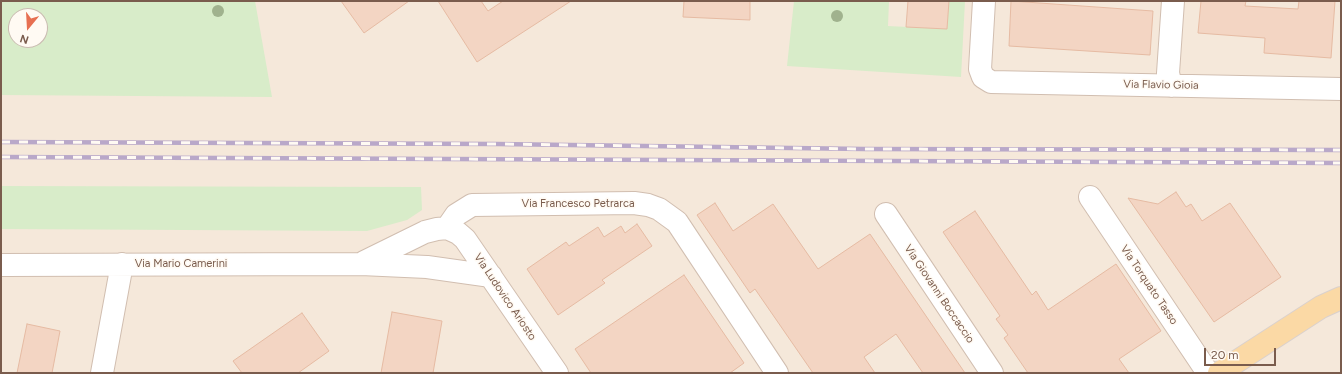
<!DOCTYPE html>
<style>
body{margin:0}
#map{position:relative;width:1342px;height:374px;overflow:hidden;background:#fdf6ec;font-family:Figtree,sans-serif}
canvas{display:block}
.frame{position:absolute;inset:0;border:2px solid #7a5c4d;pointer-events:none}
.north{position:absolute;left:8px;top:8px;width:40px;height:40px;box-sizing:border-box;background:#fffaf3;border:1px solid #cabbb1;border-radius:50%;rotate:198deg;font-size:11px;font-weight:700;line-height:16px;text-align:center;color:#7a5c4d}
.north::after{content:'';display:block;margin:auto;width:14px;height:18px;background:#e76f51;clip-path:polygon(50% 0,100% 100%,50% 72%,0 100%)}
.scale{position:absolute;left:1204px;top:348px;width:72px;height:18px;box-sizing:border-box;border:2px solid #7a5c4d;border-top:0;padding-left:5px;font-size:12px;line-height:14px;white-space:nowrap;color:#7a5c4d;-webkit-text-stroke:3px #fffaf3;paint-order:stroke}
</style>
<div id="map">
<canvas width="1342" height="374"></canvas>
<div class="frame"></div>
<div class="north">N</div>
<div class="scale">20 m</div>
</div>
<script>
const ctx = document.querySelector('canvas').getContext('2d');
ctx.lineJoin = 'round';
function fillPath(path, color) {
  ctx.fillStyle = color;
  ctx.fill(path, 'evenodd');
}
function toPath(rows) {
  const path = new Path2D();
  for (const r of rows) {
    path.moveTo(r[0], r[1]);
    for (let i = 2; i < r.length; i += 2) path.lineTo(r[i], r[i + 1]);
  }
  return path;
}
function trace(path, color, width, dash) {
  ctx.strokeStyle = color;
  ctx.lineWidth = width;
  ctx.lineCap = dash ? 'butt' : 'round';
  ctx.setLineDash(dash || []);
  ctx.stroke(path);
}
function drawText(font, color, halo, rows, align = 'center') {
  ctx.font = font + ' Figtree,sans-serif';
  ctx.lineWidth = 3;
  ctx.setLineDash([]);
  ctx.textBaseline = 'middle';
  ctx.strokeStyle = halo;
  ctx.fillStyle = color;
  for (const [text, x, y, turn = 0] of rows) {
    ctx.save();
    ctx.translate(x, y);
    ctx.rotate((+turn || 0) * Math.PI / 180);
    ctx.textAlign = isNaN(turn) ? turn : align;
    if (halo) ctx.strokeText(text, 0, 0);
    ctx.fillText(text, 0, 0);
    ctx.restore();
  }
}
fillPath(toPath([
 [1,1,1341,1,1341,373,1,373],
 [16,16,40,16,40,40,16,40]
]), '#f5e8da');
fillPath(toPath([
 [1,1,255,1,272,97,1,95],
 [16,16,40,16,40,40,16,40],
 [794,1,889,1,888,26,947,29,949,1,965,1,961,77,787,66],
 [1,186,421,187,422,210,407,220,367,231,1,229]
]), '#d8ecc9');
const building = toPath([
 [341,1,409,1,364,33,341,1],
 [438,1,481,1,488,11,503,1,571,1,477,62,438,1],
 [684,1,750,1,750,20,683,17,684,1],
 [908,1,949,1,947,29,906,27,908,1],
 [1011,1,1153,11,1150,55,1009,46,1011,1],
 [1201,1,1246,1,1245,6,1298,9,1299,1,1335,1,1331,58,1264,53,1265,38,1198,33,1201,1],
 [1176,192,1186,207,1191,204,1202,221,1230,203,1281,277,1214,322,1128,198,1158,204,1176,192],
 [715,203,733,231,773,204,818,269,870,234,965,373,923,373,896,334,864,357,875,373,813,373,755,289,750,293,697,215,715,203],
 [975,211,1032,295,1036,291,1048,310,1116,264,1161,331,1119,359,1129,373,1028,373,1004,338,1008,335,996,319,1000,316,943,232,975,211],
 [637,224,652,246,602,280,605,283,558,315,527,269,566,242,569,246,598,227,604,237,621,226,625,233,637,224],
 [684,275,744,363,730,373,591,373,575,349,684,275],
 [392,312,442,321,433,373,381,373,392,312],
 [302,313,329,351,298,373,242,373,233,361,302,313],
 [27,324,60,331,52,373,17,373,27,324]
]);
fillPath(building, '#f3d5c3');
trace(building, '#e6bba3', 1);
const minor = toPath([
 [984,1,980,69,983,77,991,82,1341,89],
 [1171,86,1168,73,1173,1],
 [1090,197,1208,373],
 [886,214,992,373],
 [447,228,456,215,472,205,634,203,648,205,659,209,677,222,777,373],
 [364,262,425,232,437,229,447,228,458,233,465,239,557,373],
 [1,265,361,264,427,267,491,276],
 [102,373,122,264]
]);
const major = toPath([
 [1219,373,1321,307,1341,298]
]);
trace(minor, '#d1beb0', 24);
trace(major, '#dad1cd', 24);
trace(minor, '#fff', 22);
trace(major, '#fbd9a5', 22);
const rail = toPath([
 [1,142,497,144,864,149,1341,150],
 [1,157,1341,163]
]);
trace(rail, '#b9a8c9', 4.5);
trace(rail, '#fffaf3', 3, [9]);
ctx.fillStyle = '#a0b28e';
for (const [x, y] of [
 [218,11],
 [837,16]
]) {
  ctx.beginPath();
  ctx.arc(x, y, 6, 0, 2 * Math.PI);
  ctx.fill();
}
drawText('11px', '#7a5c4d', '#fffaf3', [
 ["Via Flavio Gioia",1161,85,1],
 ["Via Francesco Petrarca",578,204],
 ["Via Mario Camerini",181,264],
 ["Via Torquato Tasso",1149,285,56],
 ["Via Giovanni Boccaccio",939,294,56],
 ["Via Ludovico Ariosto",505,297,56]
]);
</script>
